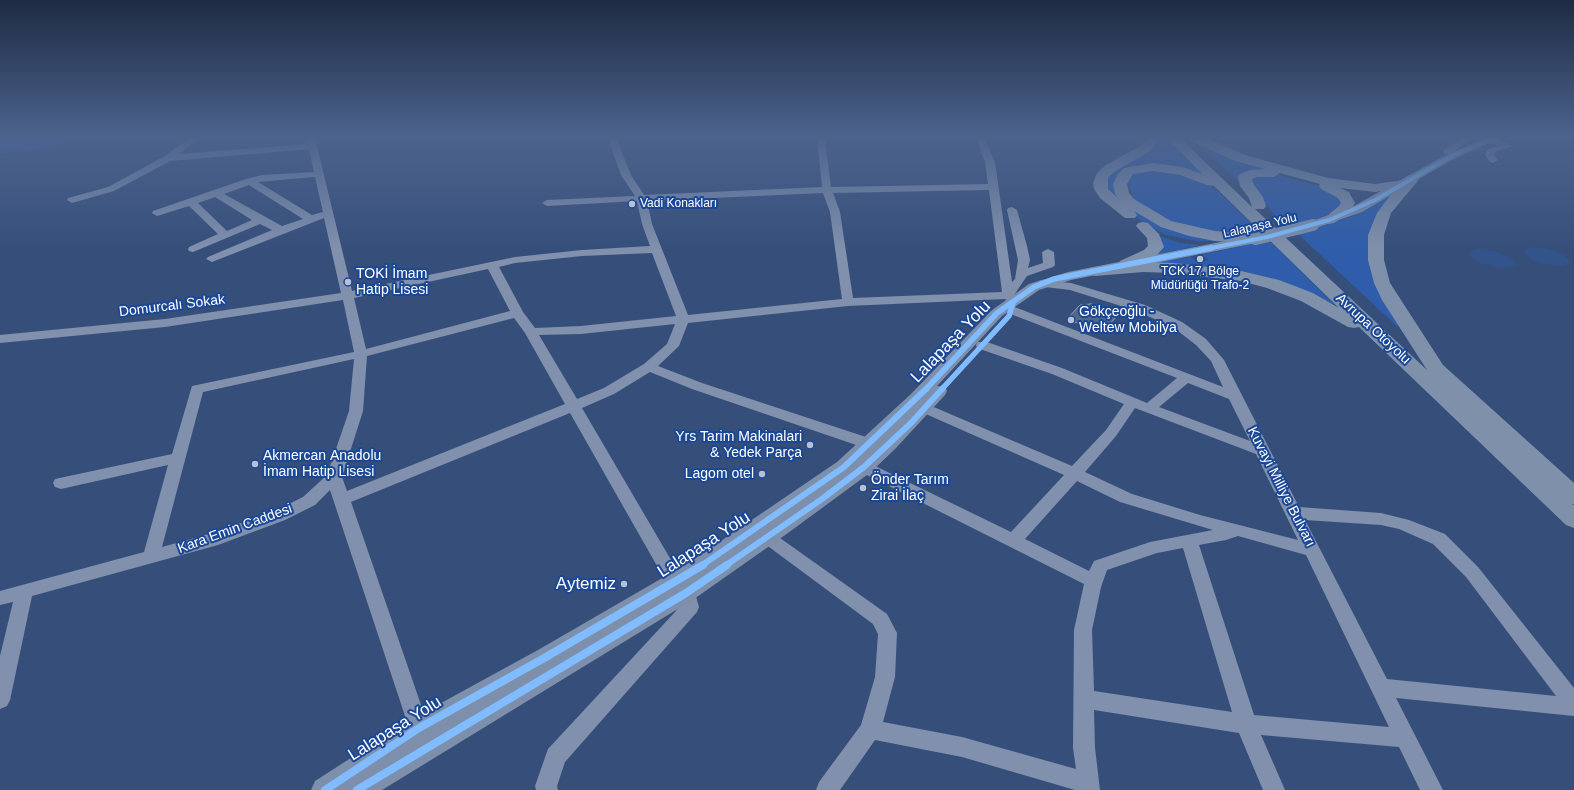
<!DOCTYPE html>
<meta charset="utf-8">
<style>
body{margin:0}
canvas{display:block;background:#364f7a}
</style>
<canvas width="1574" height="790"></canvas>
<script>
const ctx = document.querySelector('canvas').getContext('2d');
ctx.lineJoin = 'round';
function fillPath(path, color) {
  ctx.fillStyle = color;
  ctx.fill(path, 'evenodd');
}
function toPath(rows) {
  const path = new Path2D();
  for (const r of rows) {
    path.moveTo(r[0], r[1]);
    for (let i = 2; i < r.length; i += 2) path.lineTo(r[i], r[i + 1]);
  }
  return path;
}
function trace(path, color, width, dash) {
  ctx.strokeStyle = color;
  ctx.lineWidth = width;
  ctx.lineCap = dash ? 'butt' : 'round';
  ctx.setLineDash(dash || []);
  ctx.stroke(path);
}
function drawText(font, color, halo, rows, align = 'center') {
  ctx.font = font + ' Helvetica,sans-serif';
  ctx.lineWidth = 4;
  ctx.setLineDash([]);
  ctx.textBaseline = 'middle';
  ctx.strokeStyle = halo;
  ctx.fillStyle = color;
  for (const [text, x, y, turn = 0] of rows) {
    ctx.save();
    ctx.translate(x, y);
    ctx.rotate((+turn || 0) * Math.PI / 180);
    ctx.textAlign = isNaN(turn) ? turn : align;
    if (halo) ctx.strokeText(text, 0, 0);
    ctx.fillText(text, 0, 0);
    ctx.restore();
  }
}
fillPath(toPath([
 [0,138,67,138,67,139,49,148,0,154],
 [1159,138,1167,138,1206,177,1183,169,1123,171,1131,207,1223,241,1197,241,1166,235,1145,224,1107,193,1104,180],
 [1197,143,1280,171,1266,171,1241,184],
 [1160,169,1203,181,1220,193,1262,233,1237,236,1170,222,1134,200,1128,184,1130,176,1134,173],
 [1277,175,1319,186,1344,201,1338,209,1324,217,1288,226,1275,215,1249,183,1251,177],
 [1385,199,1389,200,1374,224,1401,326,1397,326,1298,234,1355,215],
 [1156,235,1180,243,1201,245,1155,255],
 [1269,240,1335,305,1314,295,1235,271,1175,264,1144,264,1191,257,1198,262,1209,260,1201,255]
]), '#2f5dac');
fillPath(toPath([
 [1532,247,1548,249,1562,254,1567,258,1570,264,1556,266,1534,261,1523,252,1527,248],
 [1479,249,1494,251,1508,257,1513,260,1516,266,1501,268,1480,263,1469,254,1474,250]
]), '#33538b');
const building = toPath([
 [1091,304,1120,313,1102,332,1067,319,1080,305,1091,304]
]);
fillPath(building, '#536789');
trace(building, '#94a2ba', 1);
fillPath(toPath([
 [190,138,200,138,179,154,308,144,307,138,315,138,352,291,515,257,582,250,650,246,642,224,637,201,547,206,542,203,547,200,635,196,621,175,608,138,616,138,631,175,644,195,822,187,817,138,825,138,831,187,988,184,985,162,976,138,984,138,995,162,1012,282,1015,279,1018,260,1007,210,1008,208,1012,207,1017,210,1027,246,1030,260,1028,268,1043,263,1042,252,1048,249,1054,252,1055,265,1053,267,1027,276,1014,295,1018,299,1012,303,1005,299,848,306,688,323,679,346,658,366,702,383,875,440,878,444,875,448,870,449,865,448,692,389,650,372,614,394,582,408,681,577,684,582,681,587,675,589,669,587,570,413,351,502,429,728,426,735,419,738,412,735,409,728,330,490,315,505,285,520,218,545,32,596,10,700,7,706,0,709,0,656,13,602,0,605,0,591,144,552,168,465,61,489,55,487,53,483,55,479,172,454,192,386,354,352,343,300,165,327,0,343,0,335,165,319,341,293,324,218,212,262,206,259,208,257,272,230,260,224,193,252,189,251,188,249,189,247,218,234,189,206,157,216,152,213,153,211,246,179,262,175,314,172,309,149,170,161,114,191,72,203,67,200,68,198,108,187,165,156,190,138],
 [315,177,323,212,312,215,258,182,315,177],
 [249,185,303,219,282,226,224,194,249,185],
 [989,190,1002,292,853,298,840,212,833,193,989,190],
 [823,193,830,212,842,299,688,315,652,224,647,201,823,193],
 [215,197,252,220,227,231,198,203,215,197],
 [652,253,676,316,581,326,535,328,523,312,499,267,515,263,582,256,652,253],
 [488,269,510,311,366,349,354,298,488,269],
 [514,318,525,333,565,404,347,491,342,477,363,411,367,356,514,318],
 [675,324,667,344,644,364,604,388,577,399,539,335,581,334,675,324],
 [354,359,349,411,327,475,303,497,273,512,209,534,162,547,203,392,354,359],
 [1462,138,1472,138,1450,154,1444,154,1444,150,1462,138],
 [1488,138,1494,138,1512,146,1495,152,1494,155,1498,160,1493,163,1490,162,1485,155,1487,150,1498,146,1488,142,1488,138],
 [1041,280,1071,283,1145,305,1182,322,1206,339,1224,360,1299,507,1381,513,1409,520,1445,534,1478,567,1574,688,1574,716,1396,698,1443,790,1420,790,1399,747,1261,735,1285,790,1263,790,1239,733,1094,710,1095,748,1100,790,1075,790,962,757,875,740,840,790,816,790,819,782,861,725,875,677,878,634,873,624,761,541,759,537,761,533,767,531,773,533,887,614,897,633,895,677,883,722,962,737,1076,769,1073,748,1074,630,1084,584,859,471,856,467,859,463,864,462,869,463,1011,532,1064,475,919,411,917,408,919,405,929,405,1072,466,1106,430,1124,404,1052,374,977,348,976,345,977,342,987,342,1062,368,1147,403,1177,378,1008,313,1006,310,1008,307,1012,306,1223,387,1211,361,1196,345,1174,328,1137,311,1070,290,1037,286,1035,284,1037,282,1041,280],
 [1188,383,1229,399,1250,441,1159,407,1188,383],
 [1135,408,1256,454,1298,540,1200,515,1132,494,1085,472,1116,436,1135,408],
 [1077,481,1120,502,1213,530,1150,542,1094,561,1089,571,1025,539,1077,481],
 [1305,520,1381,525,1399,529,1433,544,1466,577,1556,696,1387,679,1305,520],
 [1238,536,1306,555,1389,727,1254,715,1199,545,1226,540,1238,536],
 [1183,548,1232,712,1094,691,1092,630,1101,587,1107,570,1157,553,1183,548],
 [686,586,692,588,695,593,699,607,697,612,565,762,557,786,558,790,536,790,535,786,548,749,675,612,680,606,677,593,680,588,686,586]
]), '#8090ad');
fillPath(toPath([
 [1485,138,1500,138,1450,161,1362,212,1313,229,1307,225,1309,222,1354,206,1442,157,1485,138],
 [1256,235,1263,239,1261,242,1071,280,1039,290,1002,316,937,386,945,387,947,391,945,395,896,448,871,472,788,533,694,599,382,790,311,790,315,781,410,720,538,650,690,562,837,462,911,394,992,310,1029,284,1068,272,1256,235]
]), '#7d8fab');
fillPath(toPath([
 [1148,138,1161,138,1150,151,1116,171,1108,177,1108,189,1119,199,1115,194,1113,184,1118,174,1124,168,1153,163,1183,167,1202,174,1167,138,1180,138,1252,207,1249,198,1240,186,1238,177,1240,174,1250,170,1265,169,1235,161,1191,141,1189,138,1206,138,1245,155,1328,178,1375,184,1403,180,1407,176,1412,175,1417,176,1419,179,1417,182,1391,213,1384,235,1384,260,1390,283,1443,365,1574,483,1574,504,1572,504,1574,505,1574,528,1566,525,1359,327,1354,328,1348,327,1301,301,1267,288,1241,281,1174,273,1143,272,1095,276,1089,274,1087,271,1089,268,1118,264,1120,261,1144,250,1148,246,1147,238,1136,226,1138,223,1143,222,1148,223,1159,234,1164,247,1156,256,1143,262,1174,263,1241,271,1279,280,1313,293,1339,308,1214,186,1207,185,1180,175,1153,171,1133,174,1127,184,1129,193,1134,199,1171,221,1215,231,1256,234,1261,236,1264,239,1261,242,1256,244,1215,241,1189,236,1161,227,1134,211,1137,215,1135,218,1125,218,1100,198,1094,189,1093,183,1097,173,1106,165,1142,145,1148,138],
 [1280,173,1320,184,1319,186,1321,189,1338,198,1341,203,1339,206,1322,220,1324,223,1329,224,1334,223,1350,212,1355,203,1349,192,1340,188,1375,192,1395,189,1377,213,1368,235,1368,260,1374,283,1382,300,1427,370,1255,209,1264,209,1266,206,1263,197,1254,185,1252,179,1257,177,1274,177,1280,173]
]), '#7f90ab');
trace(toPath([
 [1256,239,1313,225]
]), '#7d8fab', 12);
trace(toPath([
 [1206,249,1267,237,1329,220,1375,200,1455,154,1495,138]
]), '#80bcff', 4);
trace(toPath([
 [926,389,997,313,1034,287,1054,279,1211,248],
 [942,389,1009,316,1013,303]
]), '#80bcff', 5.5);
trace(toPath([
 [701,566,844,467,927,388],
 [725,566,822,499,864,467,911,423,943,388]
]), '#80bcff', 6);
trace(toPath([
 [325,790,419,728,546,657,703,565],
 [357,790,686,593,727,565]
]), '#80bcff', 8);
const sky = ctx.createLinearGradient(0, 0, 0, 249);
sky.addColorStop(0, '#1e2b43');
sky.addColorStop(0.55, '#4c638d');
sky.addColorStop(1, '#4c638d00');
ctx.fillStyle = sky;
ctx.fillRect(0, 0, 1574, 249);
for (const [x, y, r, color] of [
 [632,204,4,"#b9c1d0"],
 [1200,259,4,"#b9c1d0"],
 [348,282,4,"#b9c1d0"],
 [1071,320,4,"#b9c1d0"],
 [810,445,4,"#b9c1d0"],
 [255,464,4,"#b9c1d0"],
 [762,474,4,"#b9c1d0"],
 [863,488,4,"#b9c1d0"],
 [624,584,4,"#b9c1d0"]
]) {
  const dot = new Path2D();
  dot.arc(x, y, r, 0, 2 * Math.PI);
  ctx.fillStyle = color;
  ctx.fill(dot);
  trace(dot, '#1a4796', 1.5);
}
drawText('12px', '#fff', '#1a4796', [
 ["Vadi Konakları",640,204],
 ["TCK 17. Bölge",1200,272,"center"],
 ["Müdürlüğü Trafo-2",1200,286,"center"]
], 'left');
drawText('12px', '#fff', '#1a4796', [
 ["Lalapaşa Yolu",1260,226,-13]
]);
drawText('14px', '#fff', '#1a4796', [
 ["TOKİ İmam",356,274],
 ["Hatip Lisesi",356,290],
 ["Gökçeoğlu -",1079,312],
 ["Weltew Mobilya",1079,328],
 ["Yrs Tarim Makinalari",802,437,"right"],
 ["& Yedek Parça",802,453,"right"],
 ["Akmercan Anadolu",263,456],
 ["İmam Hatip Lisesi",263,472],
 ["Lagom otel",754,474,"right"],
 ["Önder Tarım",871,480],
 ["Zirai İlaç",871,496]
], 'left');
drawText('14px', '#fff', '#1a4796', [
 ["Domurcalı Sokak",172,306,-7],
 ["Avrupa Otoyolu",1373,329,43],
 ["Kuvayi Milliye Bulvarı",1281,487,63],
 ["Kara Emin Caddesi",235,529,-20]
]);
drawText('17px', '#fff', '#1a4796', [
 ["Lalapaşa Yolu",951,342,-46],
 ["Lalapaşa Yolu",704,545,-33],
 ["Lalapaşa Yolu",395,729,-32]
]);
drawText('17px', '#fff', '#1a4796', [
 ["Aytemiz",616,584]
], 'right');
</script>
